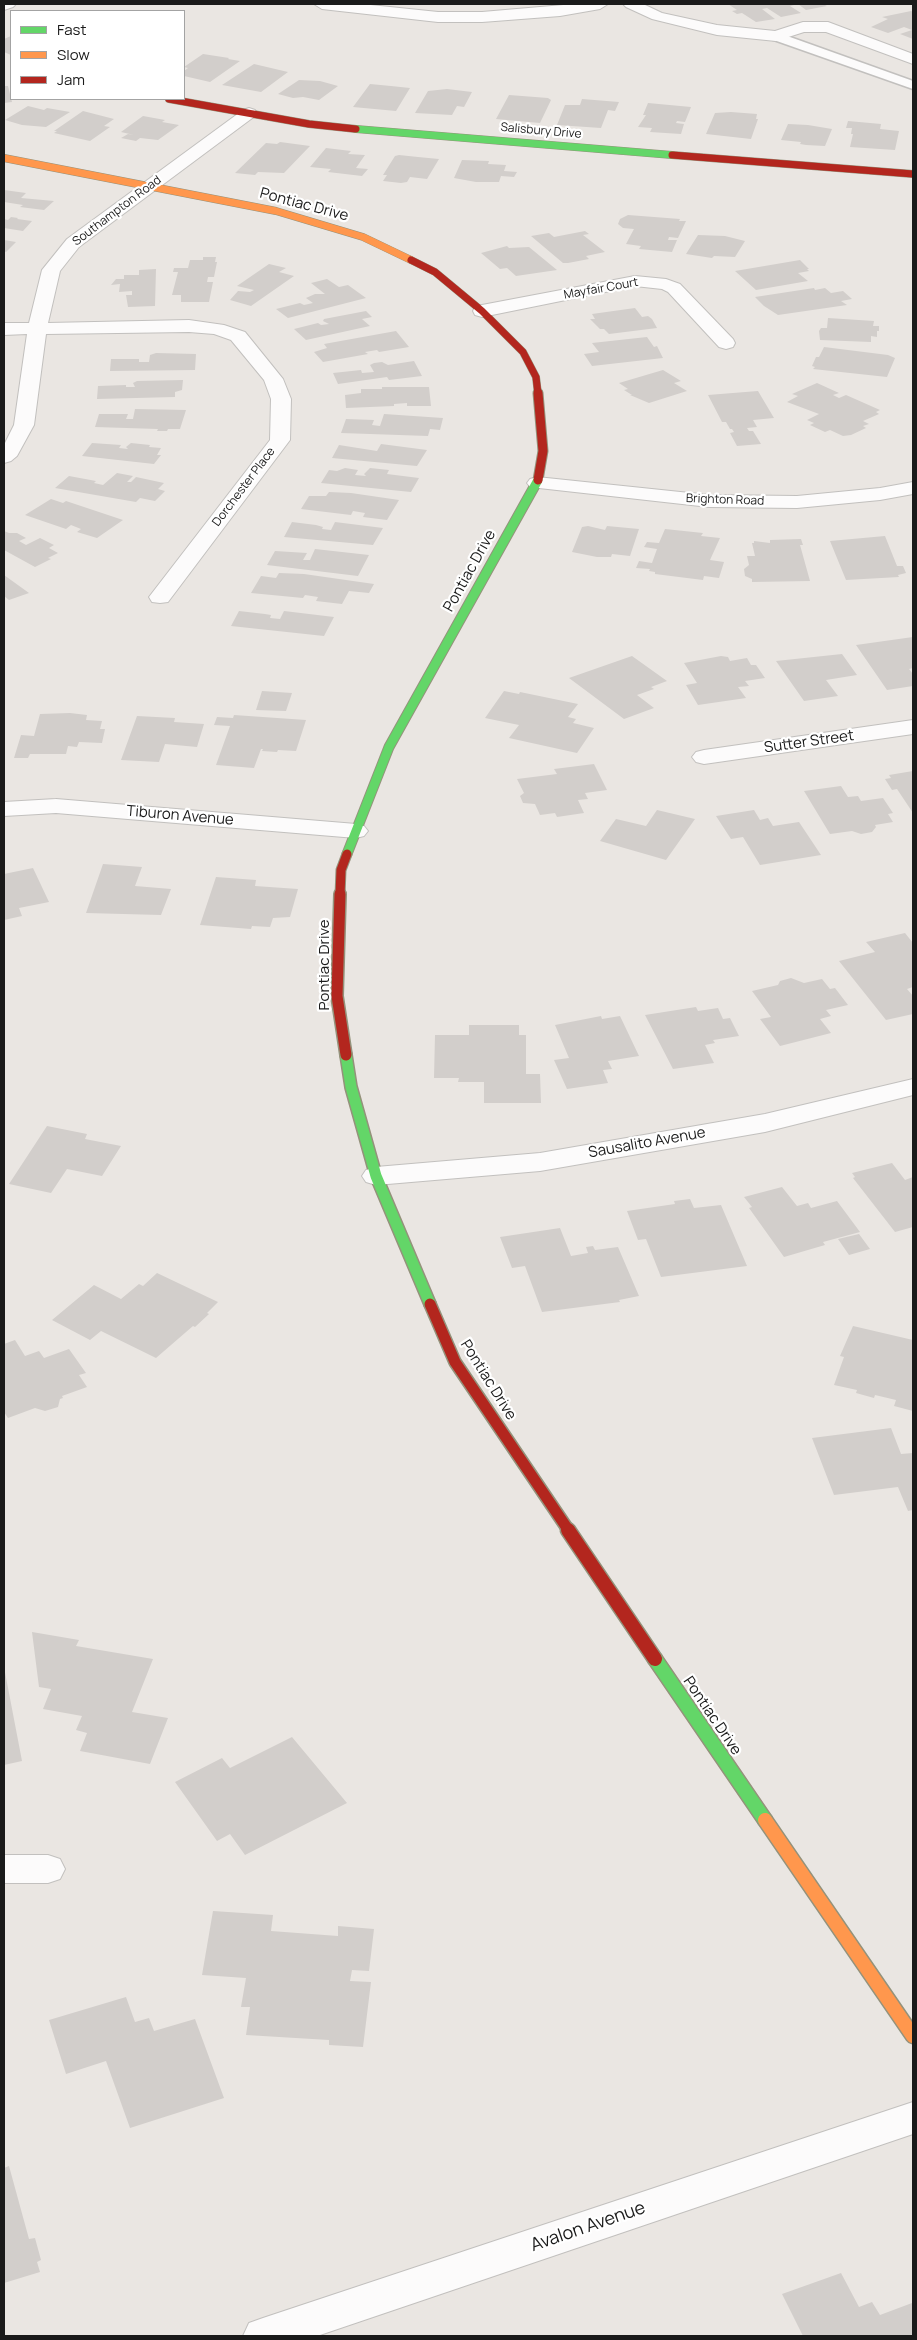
<!DOCTYPE html>
<style>
body{margin:0}
#map{position:relative;width:917px;height:2340px;overflow:hidden;background:#eae6e2;font-family:Manrope,sans-serif}
canvas{display:block}
.frame{position:absolute;inset:0;border:5px solid #1a1a1a;pointer-events:none}
.legend{position:absolute;left:10px;top:10px;width:175px;height:90px;box-sizing:border-box;background:#fff;border:1px solid #a3a3a3;margin:0;padding:6px 9px;list-style:none;font-size:15px;color:#1a1a1a}
.legend li{display:flex;align-items:center;gap:10px;height:25px}
.legend b{width:25px;border:1px solid #a3a3a3}
</style>
<div id="map">
<canvas width="917" height="2340"></canvas>
<div class="frame"></div>
<ul class="legend">
<li><b style="height:6px;background:#63d668"></b>Fast</li>
<li><b style="height:6px;background:#ff974d"></b>Slow</li>
<li><b style="height:6px;background:#b3261e"></b>Jam</li>
</ul>
</div>
<script>
const ctx = document.querySelector('canvas').getContext('2d');
ctx.lineJoin = 'round';
function fillPath(path, color) {
  ctx.fillStyle = color;
  ctx.fill(path, 'evenodd');
}
function toPath(rows) {
  const path = new Path2D();
  for (const r of rows) {
    path.moveTo(r[0], r[1]);
    for (let i = 2; i < r.length; i += 2) path.lineTo(r[i], r[i + 1]);
  }
  return path;
}
function trace(path, color, width, dash) {
  ctx.strokeStyle = color;
  ctx.lineWidth = width;
  ctx.lineCap = dash ? 'butt' : 'round';
  ctx.setLineDash(dash || []);
  ctx.stroke(path);
}
function drawText(font, color, halo, rows, align = 'center') {
  ctx.font = font + ' Manrope,sans-serif';
  ctx.lineWidth = 4.5;
  ctx.setLineDash([]);
  ctx.textBaseline = 'middle';
  ctx.strokeStyle = halo;
  ctx.fillStyle = color;
  for (const [text, x, y, turn = 0] of rows) {
    ctx.save();
    ctx.translate(x, y);
    ctx.rotate((+turn || 0) * Math.PI / 180);
    ctx.textAlign = isNaN(turn) ? turn : align;
    if (halo) ctx.strokeText(text, 0, 0);
    ctx.fillText(text, 0, 0);
    ctx.restore();
  }
}
fillPath(toPath([
 [728,4,823,4,827,6,806,10,798,4,790,6,801,13,781,17,767,8,762,9,775,19,756,22,742,13,737,14,732,11,737,10],
 [911,11,913,12,913,39,900,34,912,30,904,27,888,33,871,27,888,19,882,17],
 [11,36,11,55,4,52,4,39],
 [203,54,229,58,228,59,240,61,210,82,184,76,184,71,188,68,184,67],
 [254,64,288,72,261,92,222,85],
 [299,80,320,81,338,86,319,100,303,97,293,98,278,94],
 [370,84,391,86,410,88,396,111,353,107],
 [4,86,8,86,12,102,4,103],
 [447,89,472,92,464,107,457,106,452,115,415,113,428,91],
 [509,95,548,98,551,100,540,123,496,119],
 [582,99,619,102,615,111,608,110,601,128,557,125,565,105,580,105],
 [648,103,691,107,685,122,677,121,676,123,684,124,681,134,650,132,652,128,638,127,646,115,643,115],
 [28,106,44,110,47,108,70,112,46,127,22,125,5,120],
 [83,111,114,119,104,126,110,127,90,141,54,133,57,131,54,131],
 [731,112,757,114,756,119,758,119,751,139,706,134,715,113],
 [143,116,165,120,162,122,179,125,158,140,140,138,136,141,121,138,128,134,134,135,121,132],
 [848,121,881,124,880,129,899,131,895,150,850,147,853,134,851,134,852,128,846,128],
 [788,124,808,125,832,129,825,146,806,145,800,144,801,142,781,140],
 [280,142,310,146,284,173,258,172,255,175,235,173,266,143,277,144],
 [326,148,351,151,348,154,365,155,356,168,368,169,362,176,328,172,331,169,310,167],
 [399,155,418,157,439,159,427,179,410,177,407,182,401,183,383,181,387,175,383,175,395,156],
 [462,160,489,161,488,164,506,165,504,171,517,172,514,177,501,176,499,182,476,182,454,178],
 [4,190,26,193,21,198,54,201,44,210,20,207,23,205,4,202],
 [628,215,680,219,679,221,686,221,678,238,669,237,668,240,677,240,672,252,639,249,641,246,626,244,634,229,623,228,618,224,620,219],
 [11,217,18,218,17,219,32,221,23,231,4,228,4,219,8,220],
 [585,231,589,234,583,235,605,252,586,256,589,259,568,263,563,263,531,236,549,233,554,237],
 [698,235,725,236,745,241,735,257,714,256,712,258,686,254],
 [4,240,16,242,6,252,4,251],
 [507,246,509,248,529,247,557,270,516,276,507,268,500,269,481,253],
 [203,257,216,257,215,262,217,262,214,277,208,277,207,282,213,282,209,302,181,302,181,295,172,295,178,272,173,272,174,268,188,268,190,260,203,260],
 [800,260,809,269,807,269,809,271,798,273,808,281,756,290,735,271],
 [269,264,286,268,279,272,294,276,251,306,230,300,238,291,250,292,254,290,237,286],
 [156,269,155,306,128,307,126,295,132,295,132,291,119,292,120,284,111,285,116,279,124,279,124,275,139,275,139,270],
 [327,279,339,287,348,285,366,298,288,318,276,309,300,303,304,305,313,303,306,298,315,294,325,294,311,283],
 [814,288,815,290,825,288,831,293,843,291,852,299,841,301,847,305,778,315,764,306,755,297],
 [635,308,642,317,648,316,652,319,657,328,609,334,604,329,600,329,590,319,595,319,592,314],
 [366,311,372,317,362,319,370,326,306,340,294,329,318,323,321,325,329,324,323,321,324,319],
 [828,318,874,321,873,326,879,326,879,331,877,331,877,337,871,336,871,342,820,340,819,331,821,328,827,328],
 [396,331,409,347,379,352,377,350,365,352,368,354,323,362,314,352,327,348,324,344],
 [647,337,654,347,657,346,663,358,592,366,584,354,599,352,592,343],
 [824,347,888,355,895,358,887,377,813,369,815,367,812,366,816,357,819,357],
 [156,353,196,354,195,370,110,371,111,359,139,359,139,362,149,362,150,355],
 [414,361,422,376,389,380,387,377,338,384,333,373,361,370,362,373,374,372,370,365,374,363,382,362,388,365],
 [663,370,681,381,674,383,687,391,649,403,630,395,632,395,624,390,628,389,619,383],
 [183,380,182,390,175,392,175,397,97,399,98,386,126,385,126,387,135,387,133,383,137,381],
 [817,383,839,393,833,395,839,398,846,395,880,410,876,412,879,414,863,421,869,424,863,426,866,428,851,435,843,436,830,430,825,432,810,425,814,423,807,420,819,414,787,402,798,396,792,394],
 [382,387,429,387,431,406,407,406,407,403,394,404,394,406,346,408,345,395,361,393,361,389,382,389],
 [758,391,774,418,753,420,757,427,747,428,749,431,753,431,761,444,737,446,730,433,734,432,732,429,730,429,726,422,722,422,708,395],
 [135,409,186,410,180,429,168,429,167,431,157,431,158,429,95,427,99,414,128,414,126,419,133,419],
 [384,414,443,418,440,430,430,429,428,436,341,433,346,419,374,420,372,425,380,426],
 [92,443,121,445,119,448,128,449,126,447,131,443,150,445,149,447,161,448,157,455,161,455,154,464,82,456],
 [381,444,427,450,417,466,332,458,339,445,377,451],
 [345,468,358,470,355,475,366,476,364,474,370,468,389,470,387,474,419,478,411,492,321,483,329,470,337,471],
 [117,473,133,476,127,482,131,482,136,477,164,483,158,489,165,491,155,501,140,498,136,502,55,488,69,476,96,481,94,483,103,485],
 [329,492,351,493,399,500,387,520,363,517,365,513,353,511,351,515,301,509,309,496,326,496],
 [51,499,63,503,66,501,123,520,97,538,77,532,81,529,71,525,66,529,25,515],
 [292,522,316,525,323,527,322,529,331,530,335,522,383,528,373,545,284,537],
 [588,526,605,530,607,526,639,529,630,556,612,554,611,557,597,557,572,552,582,527],
 [665,529,703,533,701,536,720,538,710,560,724,562,719,578,704,576,703,580,655,574,655,572,649,571,650,569,636,568,639,561,652,563,657,549,644,547,647,542,659,543],
 [4,531,9,533,17,533,26,538,19,541,26,545,40,538,54,545,49,548,58,553,48,558,51,559,35,567,4,550],
 [885,536,897,566,903,566,906,573,898,575,899,577,846,580,830,541],
 [801,539,803,545,800,545,810,581,752,582,752,579,745,576,744,569,749,565,747,556,755,556,752,543,754,543,754,541,770,543,770,540],
 [315,549,369,555,358,576,267,565,275,551,307,553,303,560,310,560],
 [279,573,304,574,374,584,369,593,349,591,342,604,316,601,318,597,305,595,303,598,251,593,261,576,276,578],
 [4,575,29,593,9,600,4,596],
 [239,611,265,614,271,615,270,618,280,619,284,611,334,617,324,636,231,626],
 [913,637,913,668,909,669,913,674,913,686,887,690,856,645],
 [842,654,857,675,826,680,838,696,804,701,776,661],
 [632,656,667,681,651,687,654,689,637,695,654,708,624,719,569,678],
 [721,656,728,657,730,661,747,658,751,665,756,665,765,678,745,681,749,686,738,687,746,698,698,705,686,685,697,683,684,663],
 [262,691,292,693,286,711,256,710],
 [504,691,519,694,520,692,578,704,568,717,576,719,573,723,594,728,577,753,509,738,519,725,485,718],
 [70,713,87,715,86,720,102,721,100,729,105,729,102,743,79,742,77,747,68,746,66,754,30,754,28,758,14,758,21,735,34,736,40,714],
 [234,715,306,720,296,751,278,750,277,752,262,751,263,749,261,749,254,768,216,765,230,726,214,725,217,717,233,718],
 [137,716,175,718,174,722,204,724,197,747,165,744,159,762,121,760],
 [594,764,607,790,585,793,588,799,578,800,584,813,557,817,555,813,540,815,535,804,523,803,520,796,524,793,517,779,557,774,554,769],
 [913,771,913,813,897,789,892,790,885,779,891,778,889,775],
 [841,786,848,797,858,796,861,801,883,798,893,813,888,814,893,822,875,825,876,827,872,832,861,834,852,831,830,834,804,791],
 [657,810,695,819,666,860,600,841,616,819,646,826],
 [754,810,760,820,768,818,773,826,799,822,821,855,760,865,743,837,731,839,716,816],
 [103,864,142,867,135,886,171,889,161,915,86,913],
 [33,868,49,902,19,908,22,916,4,920,4,874],
 [216,877,256,880,255,886,298,889,290,917,273,918,270,927,252,926,251,929,200,925],
 [905,933,913,943,913,987,907,989,913,996,913,1014,886,1020,839,961,875,952,866,942],
 [791,978,804,983,822,979,830,989,835,988,848,1005,826,1010,831,1016,820,1019,831,1033,780,1046,760,1019,771,1017,752,991,778,985,780,981],
 [696,1007,698,1011,718,1008,723,1019,730,1018,739,1036,713,1040,715,1043,705,1045,714,1063,673,1069,645,1015],
 [601,1016,602,1019,620,1016,639,1056,608,1061,612,1069,603,1070,608,1083,567,1089,554,1060,569,1058,555,1025],
 [469,1025,519,1025,519,1035,526,1035,526,1074,540,1074,541,1103,484,1103,484,1082,458,1082,459,1078,434,1078,435,1035,469,1035],
 [47,1126,87,1134,85,1139,121,1146,102,1176,67,1169,51,1193,9,1184],
 [892,1163,905,1180,913,1177,913,1227,895,1232,853,1178,855,1177,852,1173],
 [782,1187,797,1206,808,1203,811,1208,837,1201,860,1232,823,1242,825,1245,784,1257,749,1208,752,1207,744,1197],
 [690,1199,694,1208,721,1205,747,1266,661,1277,646,1239,638,1240,627,1211,675,1204,674,1201],
 [560,1228,571,1256,588,1253,586,1247,593,1246,595,1250,618,1247,639,1296,619,1300,620,1302,542,1312,525,1266,512,1268,500,1237],
 [859,1234,870,1249,849,1255,838,1239],
 [157,1273,218,1302,207,1313,209,1314,195,1327,193,1326,156,1358,101,1331,90,1340,52,1320,94,1285,121,1299,139,1284,143,1286],
 [853,1326,913,1340,913,1411,894,1406,896,1400,875,1395,874,1398,856,1393,857,1390,834,1385,844,1357,840,1356],
 [15,1340,25,1356,39,1351,44,1358,69,1349,86,1373,79,1375,87,1387,62,1396,63,1398,60,1399,58,1407,45,1411,35,1408,8,1418,4,1412,4,1344],
 [891,1428,901,1454,913,1453,913,1510,908,1511,898,1487,834,1495,812,1438],
 [32,1632,79,1640,76,1646,153,1659,132,1712,168,1718,150,1764,80,1751,87,1733,76,1730,82,1716,43,1709,51,1689,39,1687],
 [4,1667,22,1761,4,1765],
 [292,1737,347,1803,245,1855,230,1834,217,1841,175,1782,222,1758,230,1768],
 [213,1911,273,1915,271,1931,338,1936,338,1926,374,1929,369,1971,352,1970,350,1981,371,1982,363,2047,329,2045,329,2040,246,2035,250,2007,241,2007,246,1978,202,1975],
 [126,1997,135,2022,149,2018,154,2031,195,2019,224,2098,130,2128,106,2061,66,2074,49,2020],
 [9,2166,29,2239,35,2238,41,2260,37,2262,40,2272,4,2283,4,2168],
 [841,2273,859,2307,872,2302,880,2315,912,2303,913,2336,803,2336,782,2294]
]), '#d2cecb');
const lane = toPath([
 [776,32,913,81,913,89,771,39,770,36,776,32]
]);
const street = toPath([
 [4,4,16,4,13,7,4,10,4,4],
 [314,4,361,4,438,12,482,12,575,4,608,4,600,9,560,16,482,22,438,22,322,9,314,4],
 [623,4,643,4,662,13,717,25,775,31,803,22,828,22,913,54,913,64,826,32,804,32,776,41,717,35,652,19,626,7,623,4],
 [249,108,255,110,257,113,255,116,79,247,60,271,48,323,189,320,224,325,245,332,283,379,291,399,290,440,168,602,160,603,152,602,149,597,270,440,271,399,264,380,231,340,214,334,189,332,46,334,34,425,17,456,11,461,4,463,4,445,14,425,27,334,4,335,4,323,29,323,42,270,67,239,243,110,249,108],
 [635,276,666,279,680,284,733,339,735,343,733,347,726,349,719,347,668,292,662,289,635,286,482,317,475,315,473,311,475,307,482,305,635,276],
 [537,477,709,495,797,496,880,488,913,482,913,494,880,500,797,508,709,507,530,487,527,483,530,479,537,477],
 [913,720,913,734,704,764,696,762,692,757,696,752,704,750,913,720],
 [56,799,356,824,364,826,368,831,364,836,356,838,56,813,4,816,4,802,56,799],
 [913,1079,913,1095,765,1132,540,1171,376,1185,366,1182,362,1176,366,1170,376,1167,540,1153,765,1114,913,1079],
 [4,1855,48,1855,60,1859,65,1869,60,1879,48,1883,4,1883,4,1855],
 [913,2102,913,2134,317,2336,243,2336,249,2323,263,2318,913,2102]
]);
const fastFar3 = toPath([
 [356,129,672,155]
]);
const fastFar2 = toPath([
 [347,854,389,747,538,480]
]);
const fastFar1 = toPath([
 [346,1055,351,1087,376,1176,430,1304]
]);
const fast = toPath([
 [655,1659,765,1820]
]);
const slowFar1 = toPath([
 [4,158,276,211,363,237,411,260]
]);
const slow = toPath([
 [765,1820,913,2036]
]);
const jamFar3 = toPath([
 [169,99,309,124,356,129],
 [672,155,913,174],
 [411,260,435,272,482,311,523,352,536,377,538,394]
]);
const jamFar2 = toPath([
 [538,393,543,451,538,480],
 [340,895,341,870,347,854]
]);
const jamFar1 = toPath([
 [340,894,337,996,346,1055],
 [430,1304,455,1362,569,1531]
]);
const jam = toPath([
 [568,1530,655,1659]
]);
trace(lane, '#c2c0be', 3);
trace(street, '#c2c0be', 2);
trace(fastFar3, '#94927b', 8);
trace(fastFar2, '#94927b', 11);
trace(fastFar1, '#94927b', 14);
trace(fast, '#94927b', 17);
trace(slowFar1, '#94927b', 8);
trace(slow, '#94927b', 17);
trace(jamFar3, '#94927b', 8);
trace(jamFar2, '#94927b', 11);
trace(jamFar1, '#94927b', 14);
trace(jam, '#94927b', 17);
fillPath(lane, '#fcfbfb');
fillPath(street, '#fcfbfb');
trace(fastFar3, '#63d668', 7);
trace(fastFar2, '#63d668', 9);
trace(fastFar1, '#63d668', 11);
trace(fast, '#63d668', 14);
trace(slowFar1, '#ff974d', 7);
trace(slow, '#ff974d', 14);
trace(jamFar3, '#b3261e', 7);
trace(jamFar2, '#b3261e', 9);
trace(jamFar1, '#b3261e', 11);
trace(jam, '#b3261e', 14);
drawText('12px', '#1a1a1a', '#fff', [
 ["Salisbury Drive",541,131,5],
 ["Southampton Road",117,211,-37],
 ["Mayfair Court",601,289,-10],
 ["Dorchester Place",244,487,-53],
 ["Brighton Road",725,500,2]
]);
drawText('15px', '#1a1a1a', '#fff', [
 ["Pontiac Drive",304,205,15],
 ["Pontiac Drive",470,571,-61],
 ["Sutter Street",809,742,-8],
 ["Tiburon Avenue",180,816,5],
 ["Pontiac Drive",325,965,-90],
 ["Sausalito Avenue",647,1143,-10],
 ["Pontiac Drive",488,1380,58],
 ["Pontiac Drive",712,1716,56]
]);
drawText('18px', '#1a1a1a', '#fff', [
 ["Avalon Avenue",588,2227,-19]
]);
</script>
